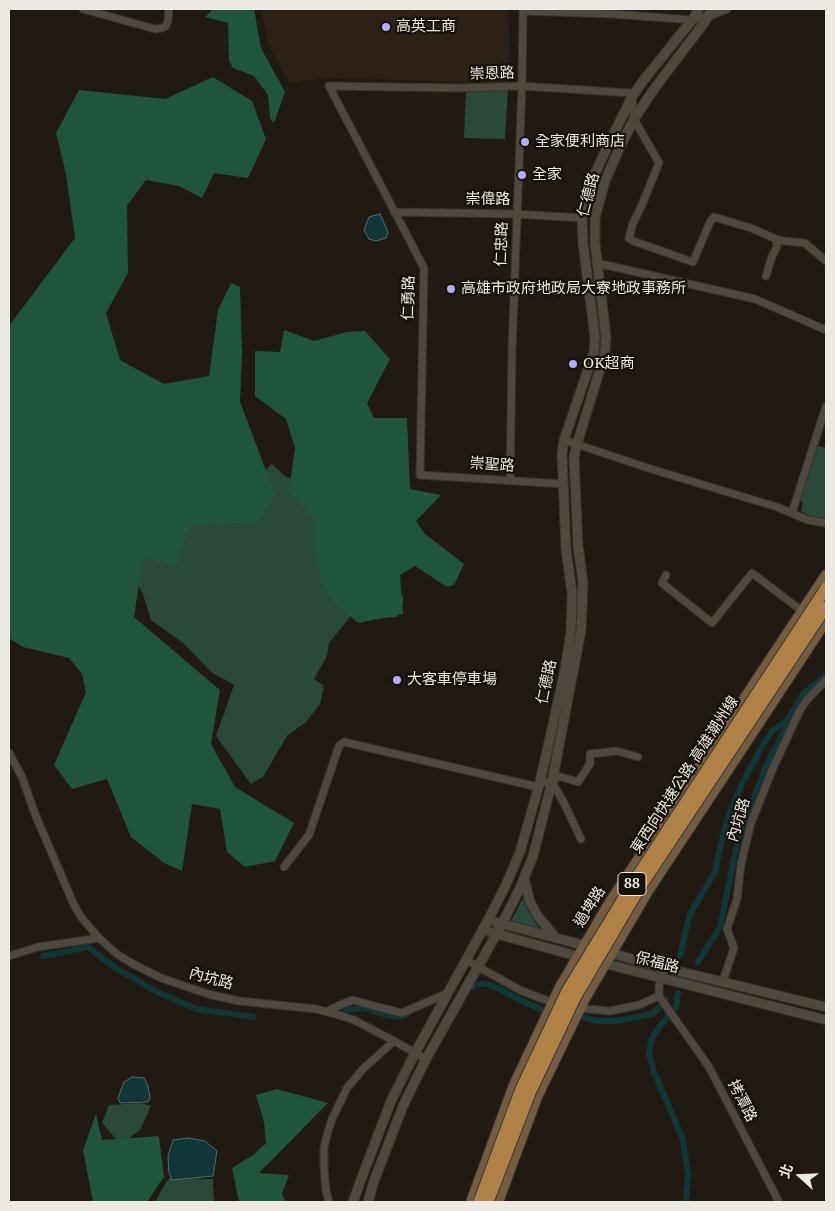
<!DOCTYPE html>
<meta charset="utf-8">
<style>
body{margin:0}
#map{position:relative;width:835px;height:1211px;overflow:hidden;background:#201a12;font-family:"Noto Serif","Noto Sans TC",serif}
canvas{display:block}
.frame{position:absolute;inset:0;border:10px solid #ede9e3;pointer-events:none}
.north{position:absolute;left:775px;top:1151px;width:50px;height:50px;-webkit-text-stroke:4px #161109;paint-order:stroke;rotate:290deg;font-size:14px;font-weight:700;line-height:20px;text-align:center;color:#ede9e3}
.north::after{content:'';display:block;margin:auto;width:18px;height:22px;background:#ede9e3;clip-path:polygon(50% 0,100% 100%,50% 72%,0 100%)}
</style>
<div id="map">
<canvas width="835" height="1211"></canvas>
<div class="frame"></div>
<div class="north">北</div>
</div>
<script>
const ctx = document.querySelector('canvas').getContext('2d');
ctx.lineJoin = 'round';
function fillPath(path, color) {
  ctx.fillStyle = color;
  ctx.fill(path, 'evenodd');
}
function toPath(rows) {
  const path = new Path2D();
  for (const r of rows) {
    path.moveTo(r[0], r[1]);
    for (let i = 2; i < r.length; i += 2) path.lineTo(r[i], r[i + 1]);
  }
  return path;
}
function trace(path, color, width, dash) {
  ctx.strokeStyle = color;
  ctx.lineWidth = width;
  ctx.lineCap = dash ? 'butt' : 'round';
  ctx.setLineDash(dash || []);
  ctx.stroke(path);
}
function drawText(font, color, halo, rows, align = 'center') {
  ctx.font = font + ' "Noto Serif","Noto Sans TC",serif';
  ctx.lineWidth = 4.5;
  ctx.setLineDash([]);
  ctx.textBaseline = 'middle';
  ctx.strokeStyle = halo;
  ctx.fillStyle = color;
  for (const [text, x, y, turn = 0] of rows) {
    ctx.save();
    ctx.translate(x, y);
    ctx.rotate((+turn || 0) * Math.PI / 180);
    ctx.textAlign = isNaN(turn) ? turn : align;
    if (halo) ctx.strokeText(text, 0, 0);
    ctx.fillText(text, 0, 0);
    ctx.restore();
  }
}
fillPath(toPath([
 [261,9,508,9,510,78,506,83,329,78,289,83,269,46]
]), '#2b2215');
fillPath(toPath([
 [508,89,505,139,464,138,466,90],
 [818,446,826,448,826,519,811,517,801,511,803,503,800,501],
 [272,464,286,477,298,480,403,596,403,601,397,617,369,619,353,613,329,643,327,656,314,679,324,686,320,704,306,722,287,736,263,777,251,784,216,736,234,685,211,672,183,643,151,620,143,594,131,572,133,545,257,478],
 [523,898,528,911,539,928,511,921],
 [141,1103,151,1106,140,1130,129,1138,117,1140,102,1123,109,1105],
 [169,1178,213,1179,214,1202,155,1202,162,1189]
]), '#294939');
fillPath(toPath([
 [213,9,254,9,261,48,285,92,274,123,270,118,268,95,254,76,233,68,229,61,228,23,205,17],
 [213,77,252,101,266,139,248,178,214,173,202,198,179,186,146,180,127,206,128,273,106,313,120,360,164,384,209,376,218,310,231,283,240,287,242,354,240,402,275,494,258,522,189,526,176,566,143,557,134,617,220,690,211,744,235,787,294,823,275,861,245,867,227,852,220,809,192,804,182,871,164,863,131,837,107,779,72,789,54,765,86,692,82,674,69,658,23,647,9,638,9,326,75,238,66,174,56,133,79,90,165,99],
 [284,330,314,341,347,332,365,331,390,359,367,403,374,418,407,418,410,489,441,495,416,521,425,534,464,564,454,585,447,587,415,566,400,575,403,614,358,623,336,603,320,582,313,533,315,518,289,491,295,448,286,419,255,396,255,351,280,352],
 [277,1089,328,1103,259,1173,289,1175,282,1194,286,1202,239,1202,232,1168,253,1155,266,1143,264,1122,256,1095],
 [96,1114,102,1140,159,1136,164,1177,147,1202,93,1202,83,1150]
]), '#1f553d');
const water = toPath([
 [380,214,388,232,386,238,376,241,369,239,364,230,369,217,380,214],
 [132,1077,144,1078,148,1086,150,1098,148,1102,120,1103,118,1098,124,1082,132,1077],
 [188,1138,205,1141,217,1151,213,1176,172,1180,169,1173,168,1156,173,1140,188,1138]
]);
fillPath(water, '#103638');
trace(water, '#526c6b', 1);
trace(toPath([
 [43,956,88,947,114,967,159,993,197,1009,253,1017],
 [680,956,690,914,715,872,723,835,730,812,743,782,762,746,772,731,786,722],
 [698,962,720,927,739,835,767,764,786,728,786,722,804,693,826,675],
 [473,987,476,984,488,984,500,989,520,1000,542,1010,550,1011],
 [678,993,676,1008,660,1026,651,1040,649,1054,654,1072,683,1140,688,1174,686,1202],
 [346,1010,364,1008,385,1015,399,1017,408,1014],
 [574,1015,598,1021,616,1021,638,1017,654,1013,666,999]
]), '#103638', 6);
const minor = toPath([
 [83,9,155,29,162,28,166,26,168,21,169,9],
 [523,11,613,14,692,20,707,17,727,9],
 [394,212,517,214,582,218],
 [597,263,755,299,826,330],
 [766,276,772,256,777,247,776,239],
 [564,440,651,469,777,507,808,520,826,523],
 [510,480,512,350,522,86,523,9],
 [563,484,420,475,424,268,329,86,460,88,522,86,630,93,632,97,634,119,659,163,641,207,633,223,629,238,633,241,693,262,710,222,714,217,751,228,776,239,784,241,805,243,826,261],
 [792,513,826,406],
 [666,575,662,583,712,623,752,573,802,611],
 [9,753,22,777,35,814,74,905,81,917,99,938,117,954,133,964,161,978,208,994,239,1001,316,1009,342,1016,354,1020,394,1041,426,1059],
 [540,782,552,782,564,803,581,839],
 [552,782,558,776,578,782,590,764,590,754,617,751,638,757],
 [284,867,309,835,339,746,344,742,538,787],
 [9,956,38,947,99,938],
 [466,960,520,990,540,998,557,1003],
 [664,967,659,986,659,996,709,1067,779,1202],
 [723,981,734,948,727,929,737,899,741,864,751,823,773,768,800,710,807,700,826,680],
 [577,1008,610,1011,639,1005,659,996],
 [328,1011,342,1004,353,1000,374,1006,402,1013,448,993],
 [329,1202,326,1191,324,1168,324,1148,327,1135,332,1119,347,1088,363,1069,394,1041]
]);
const tertiary = toPath([
 [524,878,530,902,537,915,556,938],
 [496,922,590,947],
 [490,932,584,958],
 [607,952,661,967,826,1007],
 [599,962,826,1020],
 [353,1202,362,1177,391,1101,415,1053,488,920,505,887,520,852,540,782,564,675,571,632,572,593,566,549,562,455,564,440,594,352,595,338,583,243,582,218,593,178,610,141,632,97,643,81,692,20,699,9],
 [368,1202,374,1181,403,1106,426,1059,502,924,519,890,533,856,552,782,581,631,583,583,578,546,574,457,577,444,605,353,606,337,595,243,595,218,605,181,620,147,634,119,654,89,704,23,712,9]
]);
const secondary = toPath([
 [471,1202,514,1085,560,987,610,902,826,575],
 [498,1202,537,1097,584,1000,648,891,826,621]
]);
trace(minor, '#37332f', 9);
trace(tertiary, '#37332f', 11);
trace(secondary, '#37332f', 12);
trace(minor, '#4f483f', 7);
trace(tertiary, '#4f483f', 9);
trace(secondary, '#735d42', 10);
const trunkBridge = toPath([
 [479,1202,521,1089,567,991,634,881,826,588],
 [488,1202,530,1093,576,996,641,886,826,607]
]);
trace(trunkBridge, '#37332f', 13, []);
trace(trunkBridge, '#af8147', 11);
for (const [x, y, r, color] of [
 [386,27,5,"#b4acf9"],
 [525,142,5,"#b4acf9"],
 [522,175,5,"#b4acf9"],
 [451,289,5,"#b4acf9"],
 [573,364,5,"#b4acf9"],
 [397,680,5,"#b4acf9"]
]) {
  const dot = new Path2D();
  dot.arc(x, y, r, 0, 2 * Math.PI);
  ctx.fillStyle = color;
  ctx.fill(dot);
  trace(dot, '#161109', 2);
}
for (const [x, y, w] of [
 [632,884,28]
]) {
  const box = new Path2D();
  box.roundRect(x - w / 2, y - 11.5, w, 23, 4);
  ctx.fillStyle = '#161109';
  ctx.fill(box);
  trace(box, '#ede9e3', 1);
}
drawText('bold 14px', '#ede9e3', null, [
 ["88",632,884]
]);
drawText('15px', '#ede9e3', '#161109', [
 ["高英工商",396,27],
 ["全家便利商店",535,142],
 ["全家",532,175],
 ["高雄市政府地政局大寮地政事務所",461,289],
 ["OK超商",583,364],
 ["大客車停車場",407,680]
], 'left');
drawText('15px', '#ede9e3', '#161109', [
 ["崇恩路",492,74,-2],
 ["仁德路",589,195,-75],
 ["崇偉路",488,200],
 ["仁忠路",502,244,-88],
 ["仁勇路",409,298,-89],
 ["崇聖路",492,465,4],
 ["仁德路",547,682,-78],
 ["東西向快速公路 高雄潮州線",685,775,-57],
 ["內坑路",739,820,-73],
 ["過埤路",590,907,-58],
 ["保福路",657,963,14],
 ["內坑路",211,979,15],
 ["拷潭路",742,1101,63]
]);
</script>
